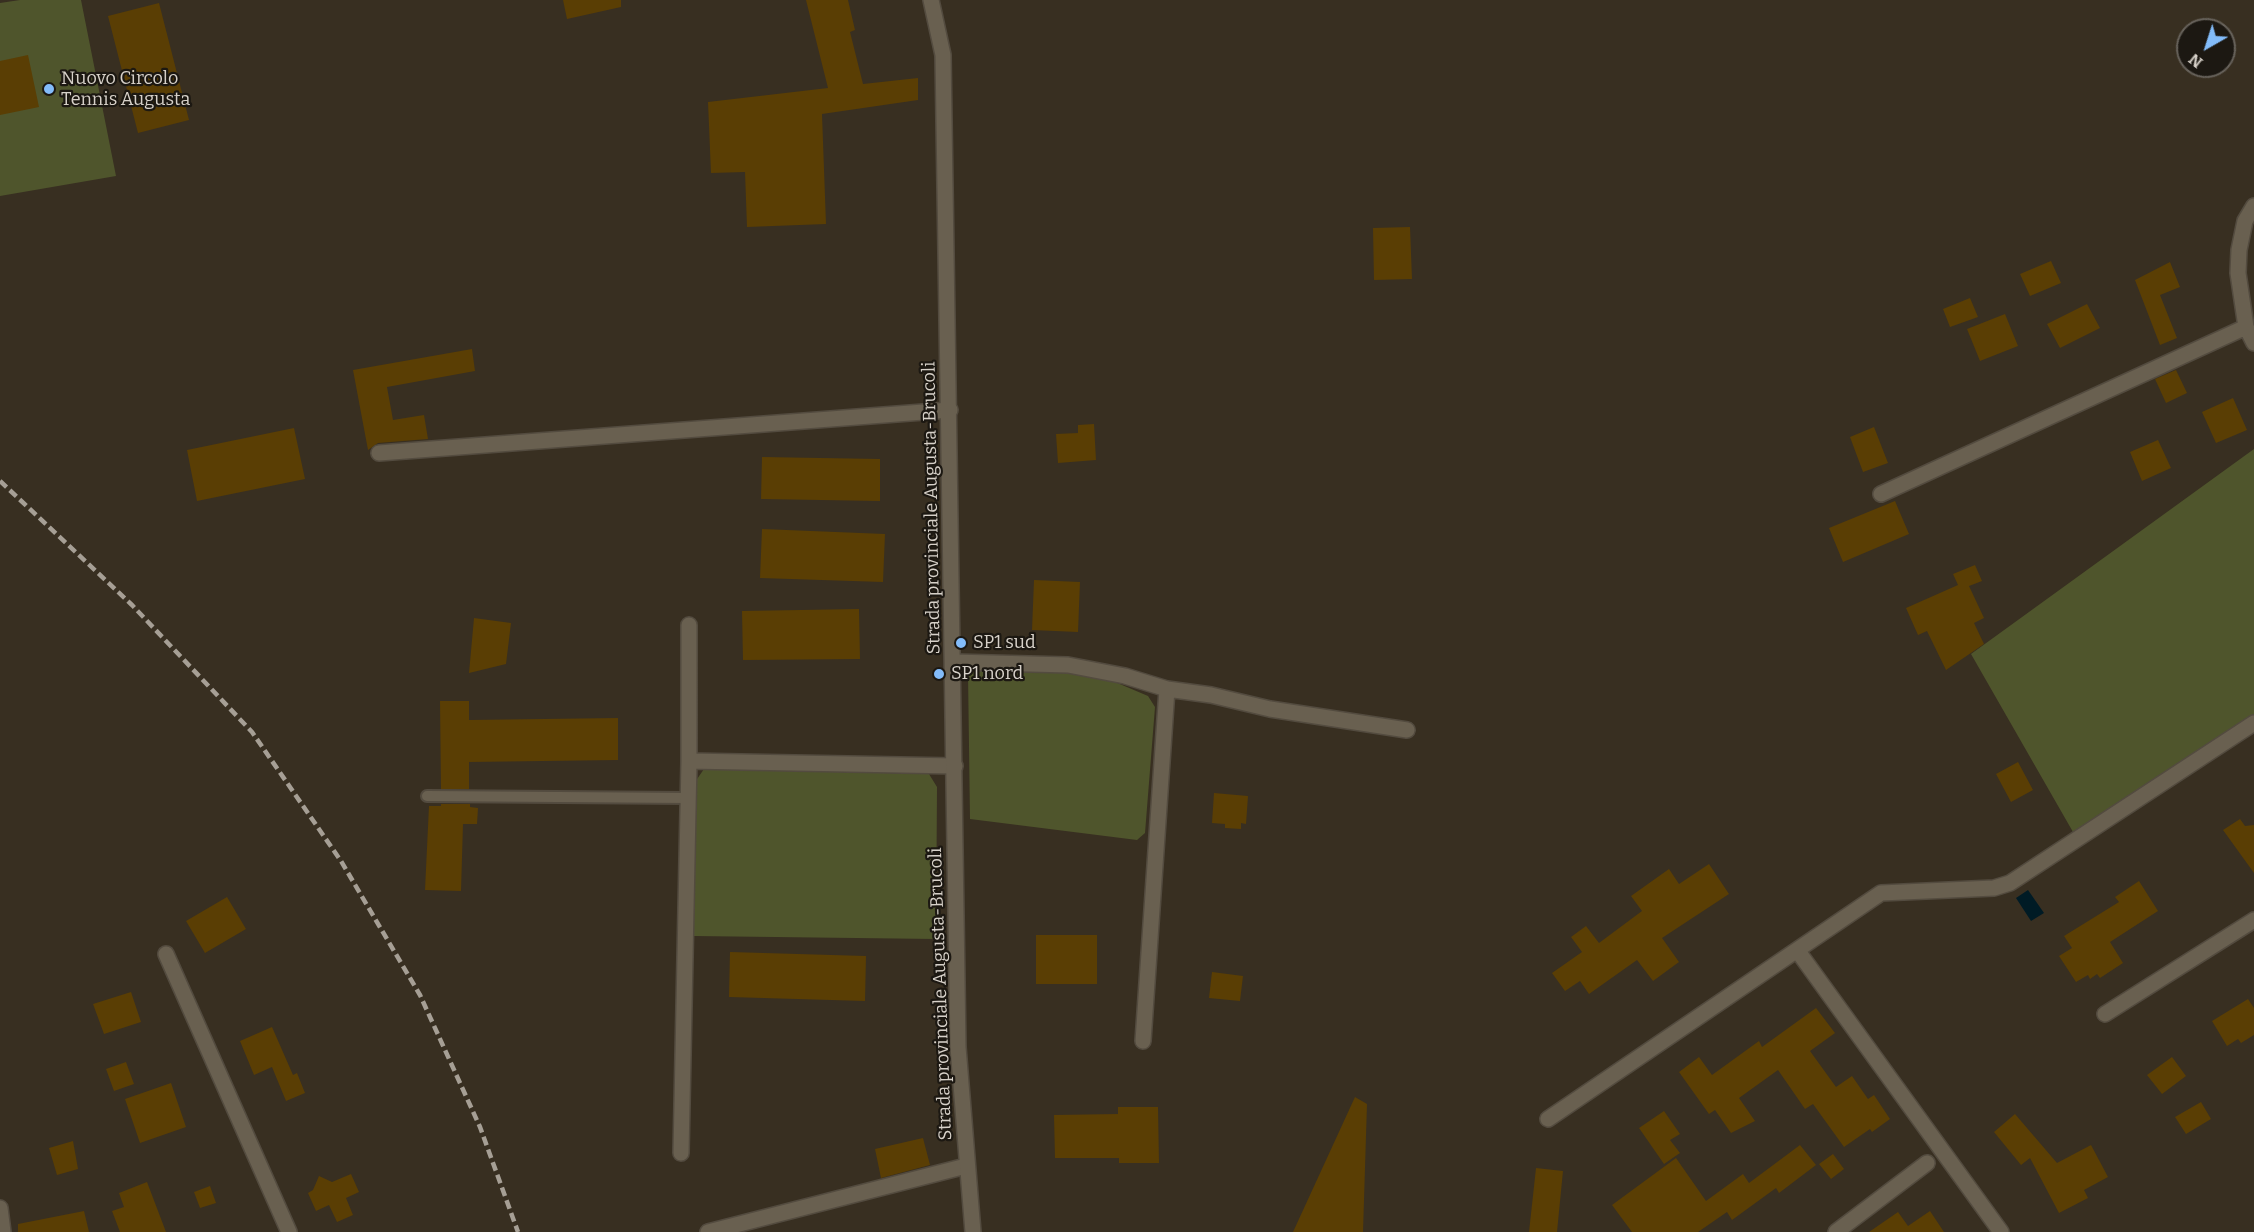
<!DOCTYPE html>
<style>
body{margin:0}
#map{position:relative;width:2254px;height:1232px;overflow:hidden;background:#382f21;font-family:Bitter,serif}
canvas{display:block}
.north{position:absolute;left:2176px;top:18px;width:60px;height:60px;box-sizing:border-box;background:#1c1812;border:2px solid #67625b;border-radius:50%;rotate:219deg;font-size:16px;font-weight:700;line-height:24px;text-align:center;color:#d7d1c9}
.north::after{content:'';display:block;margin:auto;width:21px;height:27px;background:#83bcfa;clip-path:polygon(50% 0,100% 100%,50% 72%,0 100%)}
</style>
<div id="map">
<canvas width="2254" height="1232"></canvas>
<div class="north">N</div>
</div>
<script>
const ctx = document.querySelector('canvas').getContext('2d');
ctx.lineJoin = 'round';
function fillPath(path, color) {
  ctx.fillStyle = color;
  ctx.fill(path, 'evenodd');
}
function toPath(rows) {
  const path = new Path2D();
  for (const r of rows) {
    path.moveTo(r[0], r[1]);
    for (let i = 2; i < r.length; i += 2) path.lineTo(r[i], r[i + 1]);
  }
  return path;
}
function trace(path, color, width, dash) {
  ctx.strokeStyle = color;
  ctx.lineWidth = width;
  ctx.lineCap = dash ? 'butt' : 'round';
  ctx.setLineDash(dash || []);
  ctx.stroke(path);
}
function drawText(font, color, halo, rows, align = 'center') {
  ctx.font = font + ' Bitter,serif';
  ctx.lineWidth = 4.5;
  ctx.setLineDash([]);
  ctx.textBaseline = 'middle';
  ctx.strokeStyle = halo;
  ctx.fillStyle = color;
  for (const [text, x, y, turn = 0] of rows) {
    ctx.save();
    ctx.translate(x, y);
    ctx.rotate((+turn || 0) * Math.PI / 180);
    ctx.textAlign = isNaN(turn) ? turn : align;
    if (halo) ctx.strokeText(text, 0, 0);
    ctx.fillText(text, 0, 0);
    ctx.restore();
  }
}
fillPath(toPath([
 [20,0,81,0,116,176,0,196,0,3],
 [2254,449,2254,715,2073,832,1971,654],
 [972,669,1052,670,1108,679,1148,696,1155,707,1145,833,1137,840,970,819,968,673],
 [704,769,929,774,937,787,936,939,693,936,695,782]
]), '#4f552c');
fillPath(toPath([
 [2028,890,2044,913,2031,921,2016,898]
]), '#001b25');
fillPath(toPath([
 [563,0,621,0,621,7,567,19],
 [806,0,848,0,855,30,850,32,863,84,918,78,918,100,822,114,826,224,747,227,745,172,711,173,708,102,828,88],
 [159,3,189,120,138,133,108,16],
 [28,55,39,107,0,115,0,61],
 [1410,227,1412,279,1374,280,1373,228],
 [2051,261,2061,283,2030,296,2020,274],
 [2170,262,2180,287,2160,295,2177,338,2160,345,2135,280],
 [1970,298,1978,317,1950,327,1943,309],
 [2087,304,2100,328,2060,348,2047,324],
 [2005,314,2018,346,1980,361,1967,329],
 [472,349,475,371,387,387,393,420,424,415,428,439,378,443,368,450,353,370],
 [2176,370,2187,393,2166,403,2155,379],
 [2233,398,2247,430,2216,443,2202,412],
 [1094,424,1096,460,1058,463,1056,434,1078,433,1078,425],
 [1874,427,1888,463,1863,472,1850,437],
 [294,428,305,479,197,501,187,450],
 [2158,440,2171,468,2142,481,2130,452],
 [762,457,880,459,880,501,761,499],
 [1895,501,1909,534,1843,562,1829,528],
 [762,529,885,534,883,582,760,578],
 [1975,565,1982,581,1969,586,1984,618,1974,623,1984,644,1946,670,1927,631,1918,635,1906,608,1958,585,1953,574],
 [1034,580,1080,582,1078,632,1032,630],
 [859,609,860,659,743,660,742,611],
 [474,618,511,623,506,664,469,673],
 [440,701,469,701,469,720,618,718,618,760,469,762,469,789,441,789],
 [2018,762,2033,790,2011,802,1996,774],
 [1214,793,1248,796,1246,824,1241,823,1241,829,1225,828,1225,824,1212,823],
 [441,804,470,804,470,807,478,808,477,824,463,824,461,891,425,890,429,806,441,806],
 [2240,819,2245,826,2254,825,2254,873,2223,830],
 [1709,864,1729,894,1662,938,1679,962,1653,981,1637,960,1589,994,1580,981,1565,991,1552,973,1582,952,1571,937,1586,926,1599,943,1642,911,1631,896,1669,869,1679,884],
 [2139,881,2158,911,2110,942,2123,963,2100,978,2097,974,2090,979,2088,975,2076,982,2059,956,2072,948,2064,936,2119,902,2115,897],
 [227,897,246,929,205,953,186,921],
 [1036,935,1097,935,1097,984,1036,984],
 [730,952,866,956,865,1001,729,997],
 [1212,972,1243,976,1240,1001,1209,998],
 [131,992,141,1022,104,1034,93,1004],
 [2248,999,2254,1008,2254,1035,2241,1043,2238,1039,2227,1046,2212,1021],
 [1816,1008,1835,1033,1810,1051,1836,1087,1852,1076,1868,1099,1874,1095,1890,1119,1872,1132,1870,1129,1844,1147,1813,1104,1805,1109,1778,1070,1739,1098,1755,1121,1731,1133,1715,1110,1709,1114,1679,1072,1699,1057,1712,1075,1759,1041,1762,1047],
 [272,1027,293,1075,297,1073,305,1093,286,1101,272,1067,254,1075,240,1041],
 [2172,1057,2186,1076,2162,1094,2147,1075],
 [126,1062,134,1084,114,1091,106,1069],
 [171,1083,186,1127,140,1143,125,1099],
 [1355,1097,1367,1104,1363,1232,1293,1232],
 [2201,1102,2211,1119,2186,1134,2175,1117],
 [1118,1107,1158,1107,1159,1163,1119,1163,1119,1158,1055,1158,1054,1115,1118,1114],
 [1664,1111,1680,1134,1670,1140,1680,1153,1664,1164,1639,1128],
 [2015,1114,2057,1163,2091,1145,2108,1177,2084,1190,2088,1198,2059,1213,2030,1158,2021,1165,1994,1132],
 [923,1138,930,1165,881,1178,875,1149],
 [73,1141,78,1169,57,1175,49,1148],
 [1800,1145,1816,1165,1779,1193,1776,1188,1732,1220,1727,1212,1698,1232,1632,1232,1612,1205,1676,1158,1706,1201,1743,1174,1749,1183],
 [1833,1154,1844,1169,1831,1179,1819,1164],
 [1536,1168,1563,1171,1557,1232,1529,1232],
 [351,1174,359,1192,346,1198,353,1215,337,1222,329,1205,316,1211,308,1193,313,1190,319,1176,332,1182],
 [147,1182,166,1232,120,1232,112,1211,124,1207,119,1193],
 [210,1186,216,1203,200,1208,194,1192],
 [84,1211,89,1232,18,1232,18,1224],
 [1930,1211,1944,1232,1869,1232,1898,1212,1908,1226]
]), '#5a3e04');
const service = toPath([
 [427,796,688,798]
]);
const minor = toPath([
 [2254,206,2245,221,2239,250,2238,273,2246,327,2254,343],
 [379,453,950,410],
 [1881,494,2246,327],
 [954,662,1068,665,1125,676,1167,689,1211,695,1270,709,1407,730],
 [689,761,955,766],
 [166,954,289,1232],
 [2105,1014,2254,920],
 [1143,1041,1167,689],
 [1548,1119,1797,950],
 [681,1153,689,761,689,625],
 [0,1208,3,1232],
 [708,1232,966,1166],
 [1836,1232,1927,1163],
 [2001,1232,1797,950,1881,893,1994,888,2010,883,2254,723]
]);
const secondary = toPath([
 [931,0,943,55,958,1047,973,1232]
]);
trace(service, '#534b3f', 14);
trace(minor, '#534b3f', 18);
trace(secondary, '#534b3f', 18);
trace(service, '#696050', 10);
trace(minor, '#696050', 15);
trace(secondary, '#696050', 15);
trace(toPath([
 [0,481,132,605,252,732,341,861,420,995,480,1127,518,1232]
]), '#a69f95', 4.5, [9, 4.5]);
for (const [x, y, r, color] of [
 [49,89,6,"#83bcfa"],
 [961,643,6,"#83bcfa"],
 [939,674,6,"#83bcfa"]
]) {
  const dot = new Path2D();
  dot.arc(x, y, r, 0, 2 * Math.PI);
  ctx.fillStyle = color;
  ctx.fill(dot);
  trace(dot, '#1c1812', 2);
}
drawText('18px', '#d7d1c9', '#1c1812', [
 ["Nuovo Circolo",61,79],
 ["Tennis Augusta",61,100],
 ["SP1 sud",973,643],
 ["SP1 nord",951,674]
], 'left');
drawText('18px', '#d7d1c9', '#1c1812', [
 ["Strada provinciale Augusta-Brucoli",932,508,-91],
 ["Strada provinciale Augusta-Brucoli",941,994,-92]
]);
</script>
